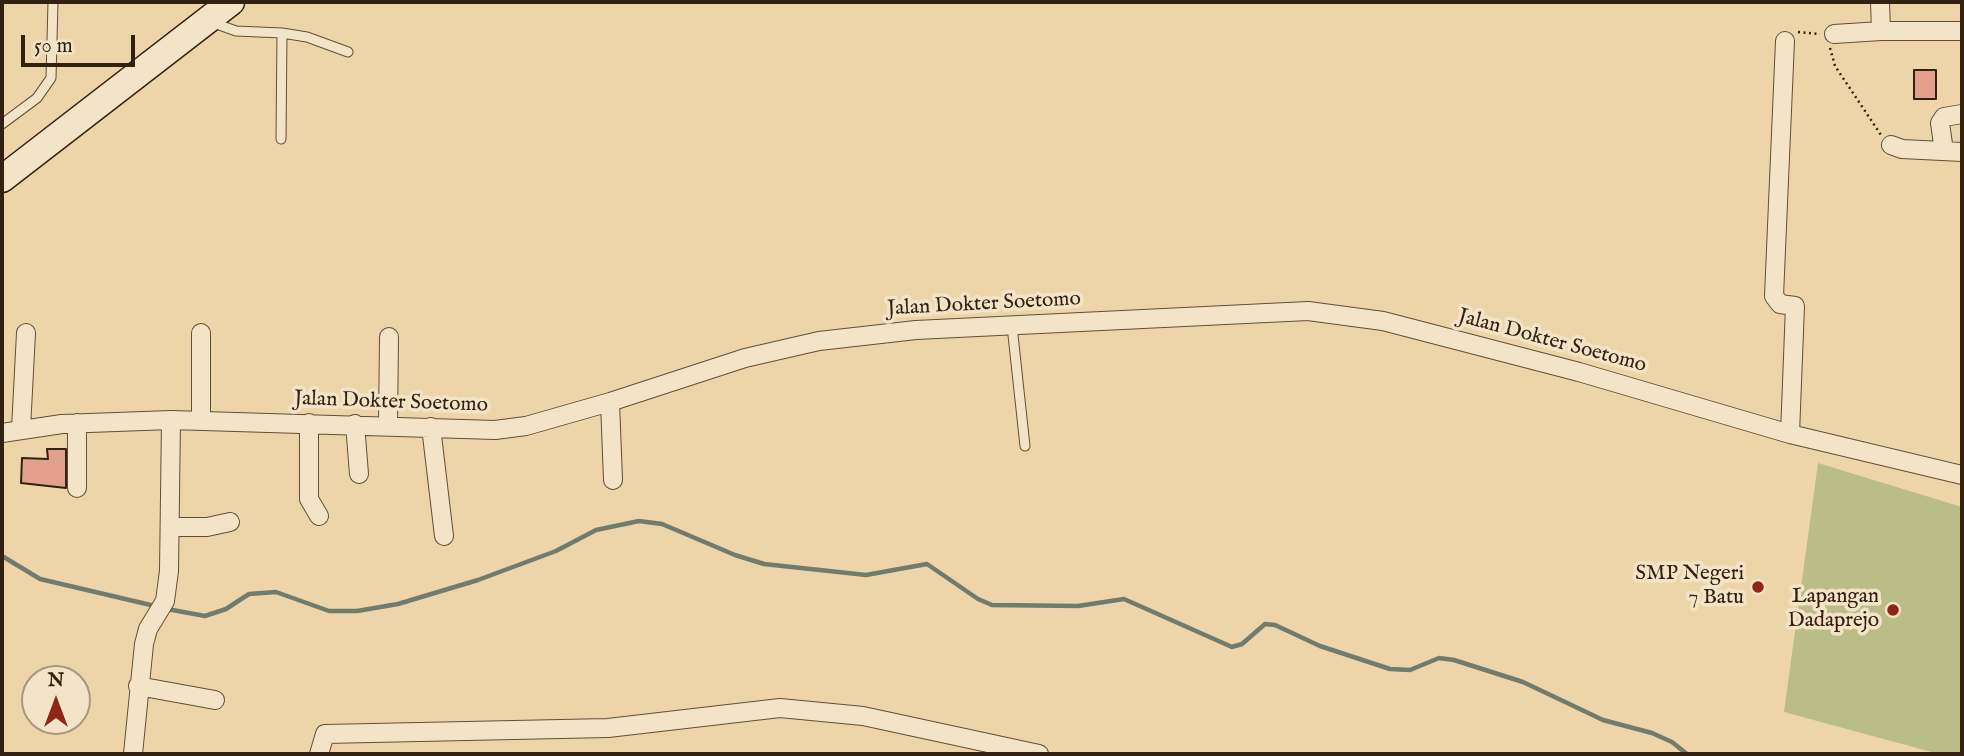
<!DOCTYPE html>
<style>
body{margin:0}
#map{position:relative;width:1964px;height:756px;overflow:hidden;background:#eed5a9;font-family:"IM FELL English",serif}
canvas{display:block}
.frame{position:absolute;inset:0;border:4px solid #322111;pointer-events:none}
.north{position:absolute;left:21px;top:665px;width:70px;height:70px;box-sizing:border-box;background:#f4e4c7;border:2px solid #a6967e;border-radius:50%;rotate:0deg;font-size:19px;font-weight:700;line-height:28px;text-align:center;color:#322111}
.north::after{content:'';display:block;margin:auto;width:24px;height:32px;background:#8f2418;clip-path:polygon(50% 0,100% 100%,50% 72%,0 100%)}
.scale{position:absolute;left:21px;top:35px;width:114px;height:32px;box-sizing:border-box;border:4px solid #322111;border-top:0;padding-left:9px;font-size:21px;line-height:24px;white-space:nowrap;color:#322111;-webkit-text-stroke:5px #f4e4c7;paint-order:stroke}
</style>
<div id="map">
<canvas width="1964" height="756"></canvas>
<div class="frame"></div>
<div class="north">N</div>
<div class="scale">50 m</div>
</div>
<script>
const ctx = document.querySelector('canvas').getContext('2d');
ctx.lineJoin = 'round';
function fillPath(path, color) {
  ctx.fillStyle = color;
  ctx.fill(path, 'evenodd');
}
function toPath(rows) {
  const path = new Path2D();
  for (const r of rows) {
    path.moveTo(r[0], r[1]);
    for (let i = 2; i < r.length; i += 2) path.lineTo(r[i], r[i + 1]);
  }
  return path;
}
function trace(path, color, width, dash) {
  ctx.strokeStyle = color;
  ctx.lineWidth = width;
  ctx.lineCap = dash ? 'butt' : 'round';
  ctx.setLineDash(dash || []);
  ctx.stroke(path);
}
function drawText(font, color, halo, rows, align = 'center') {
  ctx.font = font + ' "IM FELL English",serif';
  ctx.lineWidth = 7;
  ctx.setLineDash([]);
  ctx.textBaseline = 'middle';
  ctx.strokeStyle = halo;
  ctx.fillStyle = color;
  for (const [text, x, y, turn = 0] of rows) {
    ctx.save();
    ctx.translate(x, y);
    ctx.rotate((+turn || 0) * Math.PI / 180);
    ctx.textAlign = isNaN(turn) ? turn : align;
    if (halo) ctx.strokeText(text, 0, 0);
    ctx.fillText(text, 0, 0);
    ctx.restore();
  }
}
fillPath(toPath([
 [1818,463,1962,507,1962,754,1939,754,1784,712]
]), '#babd87');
trace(toPath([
 [2,556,40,579,155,606],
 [167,609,205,616,226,609,249,594,276,592,329,611,357,611,398,604,478,580,556,551,596,530,639,521,662,524,735,555,764,564,866,575,927,564,978,599,992,605,1078,606,1124,599,1232,647,1242,644,1265,624,1275,625,1320,646,1390,669,1410,670,1439,658,1454,660,1523,682,1603,720,1652,733,1672,742,1687,754]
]), '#707c6d', 4.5);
const building = toPath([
 [1914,70,1936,70,1936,99,1914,99,1914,70],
 [47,449,66,449,66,488,21,483,22,458,48,459,47,449]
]);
fillPath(building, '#e3a08c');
trace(building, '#322111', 2);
const lane = toPath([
 [211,22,236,31,282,33,307,37,348,52],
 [2,124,37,98,51,78,53,2],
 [281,139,282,33],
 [1012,326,1025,446]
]);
const street = toPath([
 [1880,2,1881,31,1962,31],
 [1834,34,1881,31],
 [1785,41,1774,296,1780,304,1795,306,1790,434],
 [1891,145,1902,149,1962,152],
 [1944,151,1940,123,1944,117,1962,114],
 [201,333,201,420],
 [610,402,613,480],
 [309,423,309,499,319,516],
 [355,424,359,474],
 [388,425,389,337],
 [431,427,444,536],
 [21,429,26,333],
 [2,433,62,424,171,420,495,430,526,426,610,402,745,358,819,341,916,330,1308,311,1383,321,1579,372,1790,434,1962,475],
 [77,488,77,423],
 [170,527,207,527,230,522],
 [138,686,215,700],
 [133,754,144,644,148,629,165,601,169,571,171,420],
 [319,754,325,734,608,728,780,708,863,716,1039,754]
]);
const secondary = toPath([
 [2,179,231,2]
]);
trace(lane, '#614e37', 11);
trace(street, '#614e37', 20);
trace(secondary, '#322111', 29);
trace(toPath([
 [1798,32,1820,34],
 [1830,48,1835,66,1881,135]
]), '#322111', 2.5, [2, 3.5]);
trace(lane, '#f4e4c7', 9);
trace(street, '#f4e4c7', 18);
trace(secondary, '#f4e4c7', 26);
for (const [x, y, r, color] of [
 [1758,587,7,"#8f2418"],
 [1893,610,7,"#8f2418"]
]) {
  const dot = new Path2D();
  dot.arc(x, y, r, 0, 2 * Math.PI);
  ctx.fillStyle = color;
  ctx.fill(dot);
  trace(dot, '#f4e4c7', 2.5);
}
drawText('21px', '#322111', '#f4e4c7', [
 ["Jalan Dokter Soetomo",984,305,-3],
 ["Jalan Dokter Soetomo",1552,342,15],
 ["Jalan Dokter Soetomo",391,403,2]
]);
drawText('21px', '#322111', '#f4e4c7', [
 ["SMP Negeri",1744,575],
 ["7 Batu",1744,599],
 ["Lapangan",1879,598],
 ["Dadaprejo",1879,622]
], 'right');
</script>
